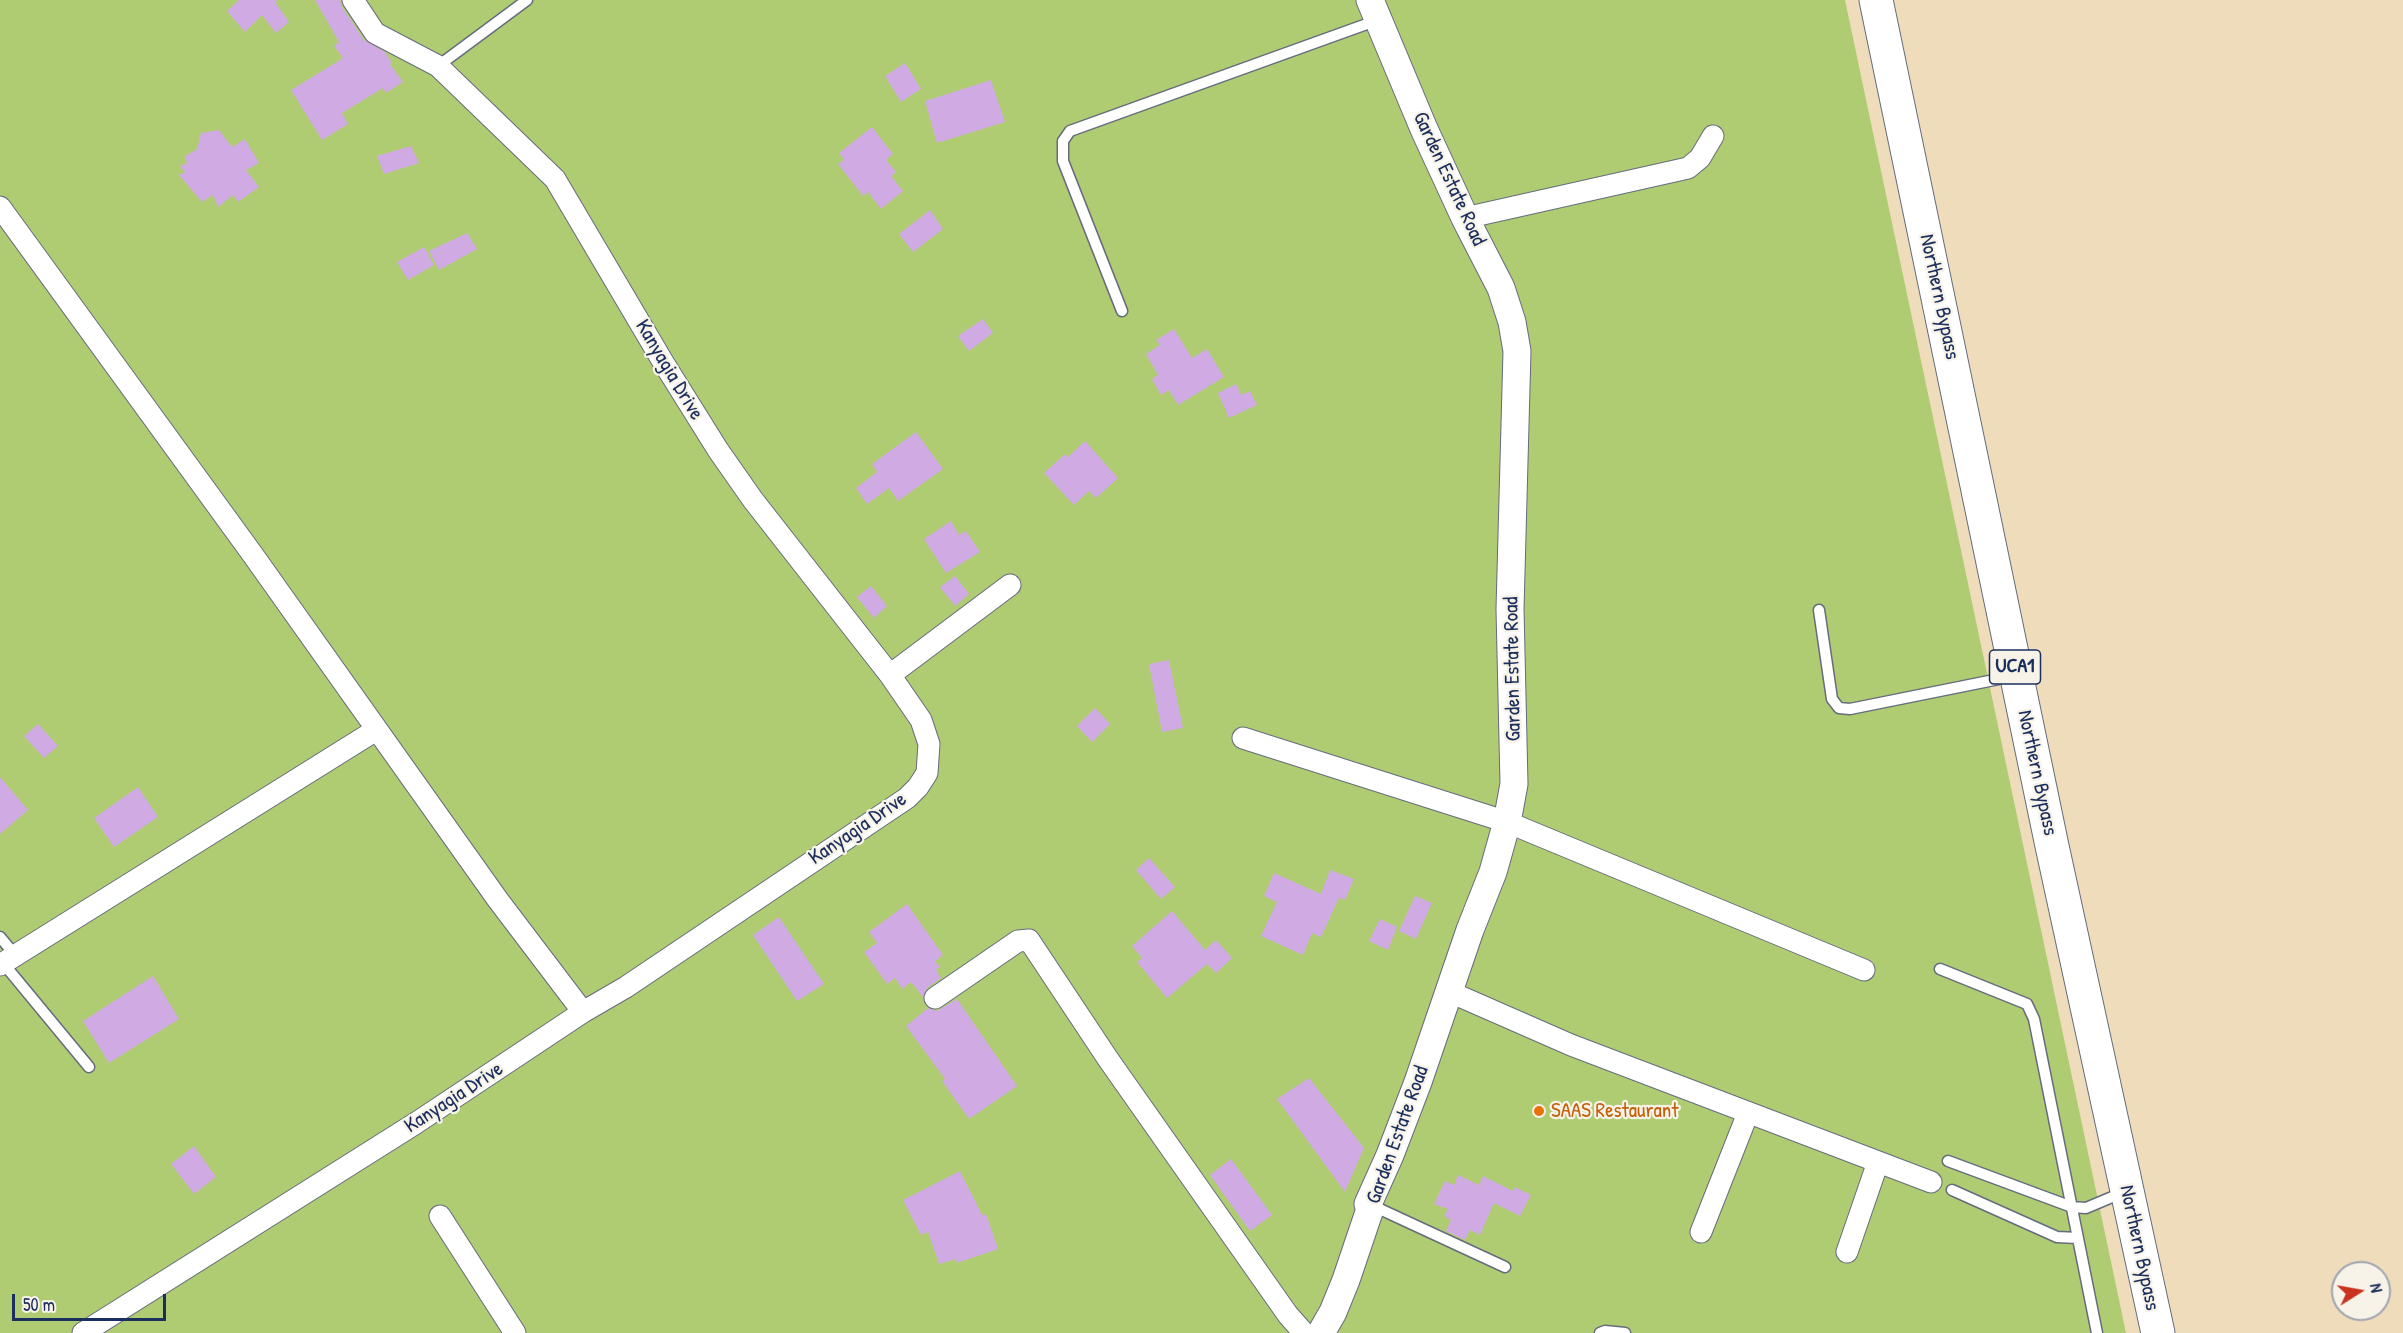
<!DOCTYPE html>
<style>
body{margin:0}
#map{position:relative;width:2403px;height:1333px;overflow:hidden;background:#eedcba;font-family:"Patrick Hand",sans-serif}
canvas{display:block}
.north{position:absolute;left:2331px;top:1261px;width:60px;height:60px;box-sizing:border-box;background:#f7f3e8;border:2px solid #9fa5b1;border-radius:50%;rotate:79deg;font-size:16px;font-weight:700;line-height:24px;text-align:center;color:#1b2f5e}
.north::after{content:'';display:block;margin:auto;width:21px;height:27px;background:#c8321e;clip-path:polygon(50% 0,100% 100%,50% 72%,0 100%)}
.scale{position:absolute;left:12px;top:1294px;width:154px;height:27px;box-sizing:border-box;border:3px solid #1b2f5e;border-top:0;padding-left:8px;font-size:18px;line-height:21px;white-space:nowrap;color:#1b2f5e;-webkit-text-stroke:4px #f7f3e8;paint-order:stroke}
</style>
<div id="map">
<canvas width="2403" height="1333"></canvas>
<div class="north">N</div>
<div class="scale">50 m</div>
</div>
<script>
const ctx = document.querySelector('canvas').getContext('2d');
ctx.lineJoin = 'round';
function fillPath(path, color) {
  ctx.fillStyle = color;
  ctx.fill(path, 'evenodd');
}
function toPath(rows) {
  const path = new Path2D();
  for (const r of rows) {
    path.moveTo(r[0], r[1]);
    for (let i = 2; i < r.length; i += 2) path.lineTo(r[i], r[i + 1]);
  }
  return path;
}
function trace(path, color, width, dash) {
  ctx.strokeStyle = color;
  ctx.lineWidth = width;
  ctx.lineCap = dash ? 'butt' : 'round';
  ctx.setLineDash(dash || []);
  ctx.stroke(path);
}
function drawText(font, color, halo, rows, align = 'center') {
  ctx.font = font + ' "Patrick Hand",sans-serif';
  ctx.lineWidth = 4.5;
  ctx.setLineDash([]);
  ctx.textBaseline = 'middle';
  ctx.strokeStyle = halo;
  ctx.fillStyle = color;
  for (const [text, x, y, turn = 0] of rows) {
    ctx.save();
    ctx.translate(x, y);
    ctx.rotate((+turn || 0) * Math.PI / 180);
    ctx.textAlign = isNaN(turn) ? turn : align;
    if (halo) ctx.strokeText(text, 0, 0);
    ctx.fillText(text, 0, 0);
    ctx.restore();
  }
}
fillPath(toPath([
 [0,0,1845,0,2126,1333,0,1333]
]), '#afcc72');
fillPath(toPath([
 [239,0,278,0,275,2,289,22,276,33,262,15,245,32,227,11],
 [315,0,340,0,342,7,364,40,385,52,392,63,390,64,403,82,386,93,383,88,342,113,348,124,322,140,291,90,343,58,334,46,339,42],
 [905,63,921,89,901,102,885,76],
 [991,80,1005,122,937,143,925,101],
 [872,127,893,154,886,160,896,172,891,176,903,191,881,209,868,192,863,196,838,164,844,160,839,153],
 [219,130,232,147,245,139,259,163,246,170,259,187,238,202,233,195,218,207,213,195,202,202,179,175,185,172,180,166,187,163,185,156,197,149,201,133],
 [411,146,419,163,384,174,377,156],
 [930,210,943,229,913,252,899,234],
 [467,233,477,249,439,270,429,251],
 [424,247,434,265,408,280,397,262],
 [983,319,993,333,969,351,958,336],
 [1174,329,1192,358,1207,349,1224,377,1178,405,1169,390,1161,395,1152,379,1158,375,1146,354,1160,345,1156,340],
 [1236,384,1241,395,1250,391,1257,405,1229,418,1218,393],
 [916,432,943,469,898,501,889,488,867,504,856,488,877,472,872,464],
 [1085,441,1118,478,1096,498,1089,491,1074,505,1044,473,1065,454,1068,457],
 [951,521,959,535,966,531,980,552,946,573,924,539],
 [955,576,969,594,955,606,940,587],
 [871,586,887,606,874,618,857,597],
 [1169,660,1183,728,1162,732,1149,664],
 [1095,708,1110,724,1092,742,1077,726],
 [38,724,58,746,44,758,24,736],
 [0,777,28,810,0,834],
 [138,787,158,817,114,847,94,818],
 [1149,858,1175,887,1161,899,1136,870],
 [1330,870,1354,879,1345,900,1339,898,1321,937,1312,933,1303,955,1261,936,1277,902,1264,896,1274,873,1321,894],
 [1415,896,1432,903,1416,939,1399,931],
 [907,904,943,955,935,961,940,967,936,970,941,978,927,988,923,997,911,982,902,989,895,978,887,984,864,952,877,943,869,932],
 [1172,911,1205,950,1216,940,1232,958,1216,973,1207,964,1167,998,1137,962,1142,958,1132,946],
 [779,917,824,984,797,1001,753,935],
 [1380,919,1397,927,1388,950,1369,941],
 [153,976,179,1019,109,1063,83,1021],
 [957,999,1017,1086,969,1119,942,1081,945,1079,906,1026,928,1008,937,1011],
 [1309,1078,1364,1148,1345,1192,1277,1099],
 [194,1146,216,1177,194,1194,171,1164],
 [1231,1159,1272,1215,1250,1231,1210,1175],
 [960,1171,982,1215,986,1214,998,1249,957,1263,956,1259,939,1264,928,1232,921,1235,903,1200],
 [1458,1175,1479,1185,1483,1176,1513,1191,1515,1187,1531,1195,1520,1216,1494,1203,1480,1235,1470,1230,1465,1240,1446,1231,1451,1220,1444,1216,1448,1209,1434,1204,1445,1181,1454,1185]
]), '#d0abe3');
const service = toPath([
 [438,66,527,0],
 [1122,311,1063,161,1063,141,1070,131,1378,20],
 [1819,610,1832,699,1839,708,1850,709,2014,676],
 [0,937,15,955],
 [3,963,89,1067],
 [1940,969,2027,1004,2034,1019,2097,1333],
 [1948,1161,2072,1207,2086,1208,2124,1192],
 [1952,1190,2057,1237,2078,1238],
 [1371,1205,1505,1267],
 [1600,1333,1605,1331,1625,1333]
]);
const minor = toPath([
 [0,207,253,555,498,900,583,1012],
 [1465,218,1688,168,1700,158,1713,136],
 [890,675,1010,585],
 [1243,738,1507,822,1864,970],
 [0,965,376,730],
 [1450,992,1571,1045,1931,1182],
 [935,998,1018,941,1029,940,1108,1059,1288,1315,1304,1333],
 [440,1216,515,1333],
 [1701,1232,1748,1113],
 [1847,1252,1878,1162],
 [83,1333,416,1123,583,1012,626,987,907,798,918,787,927,773,929,744,921,720,890,675,753,500,718,450,663,362,555,179,438,66,375,33,353,0]
]);
const tertiary = toPath([
 [1321,1333,1333,1312,1346,1280,1370,1209,1368,1204,1390,1155,1418,1082,1470,930,1493,872,1507,822,1514,784,1510,609,1517,351,1512,322,1501,288,1465,218,1424,129,1370,0]
]);
const primary = toPath([
 [1876,0,2052,846,2158,1333]
]);
trace(service, '#656c7e', 13);
trace(minor, '#656c7e', 23);
trace(tertiary, '#656c7e', 29);
trace(primary, '#656c7e', 35);
trace(service, '#fff', 10);
trace(minor, '#fff', 21);
trace(tertiary, '#fff', 27);
trace(primary, '#fff', 33);
for (const [x, y, r, color] of [
 [1539,1111,6,"#e8710a"]
]) {
  const dot = new Path2D();
  dot.arc(x, y, r, 0, 2 * Math.PI);
  ctx.fillStyle = color;
  ctx.fill(dot);
  trace(dot, '#f7f3e8', 2);
}
for (const [x, y, w] of [
 [2015,667,51]
]) {
  const box = new Path2D();
  box.roundRect(x - w / 2, y - 17, w, 34, 4.5);
  ctx.fillStyle = '#f7f3e8';
  ctx.fill(box);
  trace(box, '#1b2f5e', 1.5);
}
drawText('bold 20px', '#1b2f5e', null, [
 ["UCA1",2015,667]
]);
drawText('21px', '#1b2f5e', '#f7f3e8', [
 ["Garden Estate Road",1449,179,65],
 ["Northern Bypass",1939,297,78],
 ["Kanyagia Drive",669,370,59],
 ["Garden Estate Road",1513,669,-91],
 ["Northern Bypass",2037,773,78],
 ["Kanyagia Drive",858,829,-34],
 ["Kanyagia Drive",454,1098,-33],
 ["Garden Estate Road",1398,1135,-70],
 ["Northern Bypass",2139,1248,78]
]);
drawText('21px', '#c56008', '#f7f3e8', [
 ["SAAS Restaurant",1551,1111]
], 'left');
</script>
